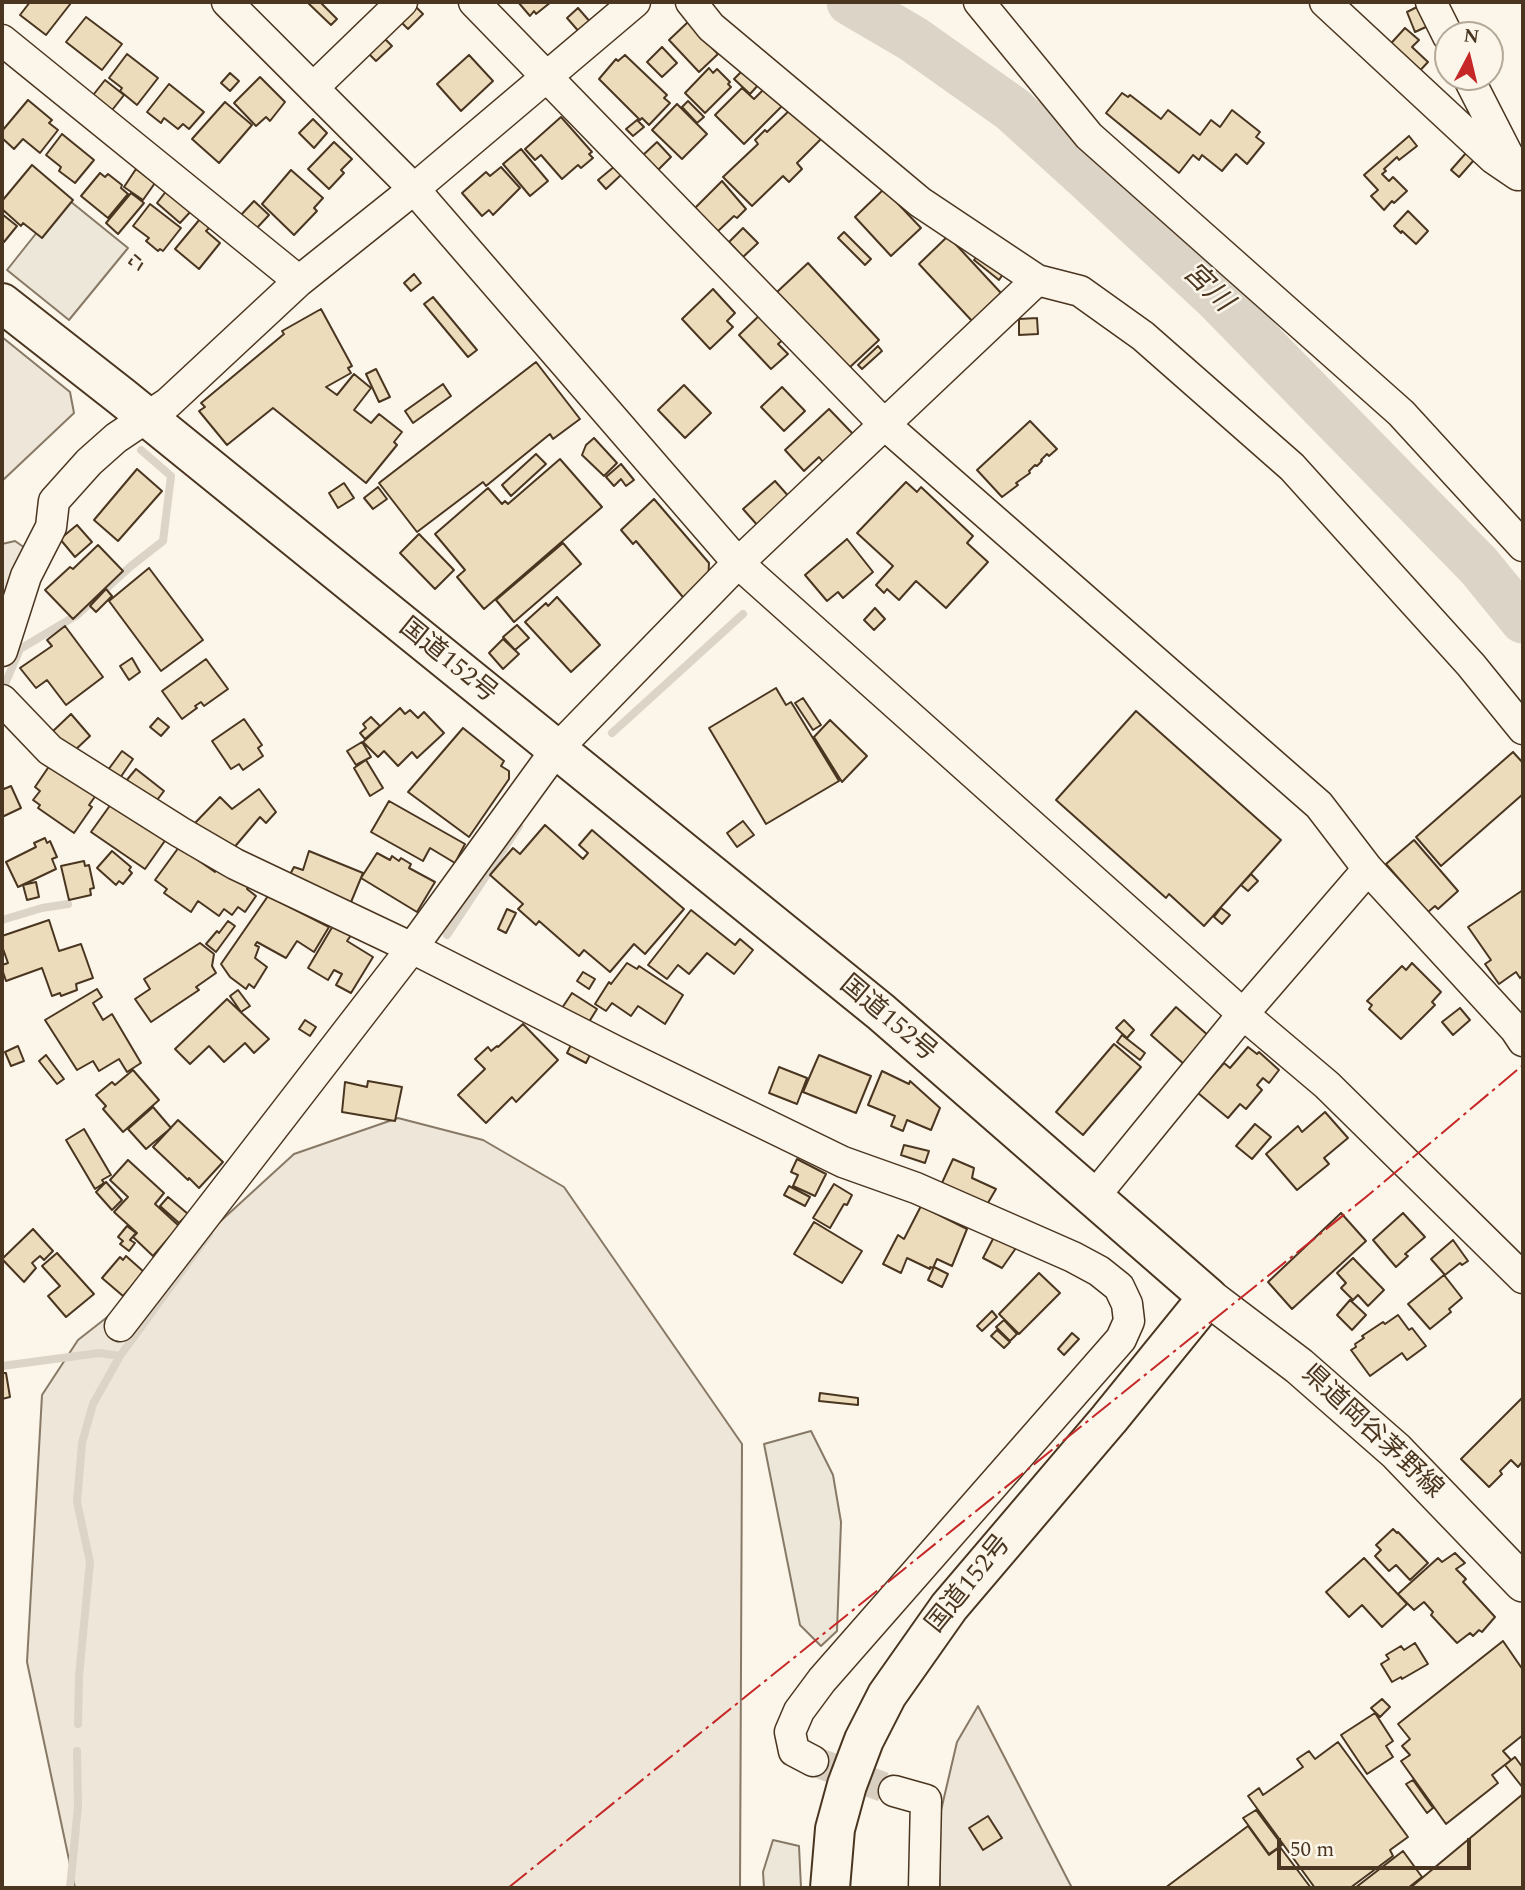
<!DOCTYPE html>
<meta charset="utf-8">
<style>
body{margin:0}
#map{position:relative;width:1525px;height:1890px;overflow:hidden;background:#fbf6e9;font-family:Spectral,serif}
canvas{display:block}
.frame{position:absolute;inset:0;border:4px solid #4a3520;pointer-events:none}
.north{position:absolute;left:1434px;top:21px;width:70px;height:70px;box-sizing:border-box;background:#fbf6e9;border:2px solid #b4a999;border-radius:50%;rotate:7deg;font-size:19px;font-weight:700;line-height:28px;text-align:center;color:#4a3520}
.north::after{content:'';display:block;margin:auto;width:24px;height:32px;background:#c62828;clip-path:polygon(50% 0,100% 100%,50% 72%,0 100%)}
.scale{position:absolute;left:1277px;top:1838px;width:194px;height:32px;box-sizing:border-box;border:4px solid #4a3520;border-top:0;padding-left:9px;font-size:21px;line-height:24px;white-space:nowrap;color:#4a3520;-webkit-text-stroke:5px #fbf6e9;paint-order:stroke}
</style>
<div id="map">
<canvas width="1525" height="1890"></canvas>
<div class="frame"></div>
<div class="north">N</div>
<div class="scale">50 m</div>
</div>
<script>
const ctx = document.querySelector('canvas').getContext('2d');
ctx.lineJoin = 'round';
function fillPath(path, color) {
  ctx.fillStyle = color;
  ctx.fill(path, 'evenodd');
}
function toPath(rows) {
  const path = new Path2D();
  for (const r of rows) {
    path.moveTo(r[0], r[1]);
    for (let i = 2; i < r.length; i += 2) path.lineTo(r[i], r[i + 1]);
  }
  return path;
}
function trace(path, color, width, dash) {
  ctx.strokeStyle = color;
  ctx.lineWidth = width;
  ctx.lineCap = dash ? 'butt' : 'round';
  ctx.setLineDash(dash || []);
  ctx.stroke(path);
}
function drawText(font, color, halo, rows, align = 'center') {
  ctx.font = font + ' Spectral,"Noto Sans JP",serif';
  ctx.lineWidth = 5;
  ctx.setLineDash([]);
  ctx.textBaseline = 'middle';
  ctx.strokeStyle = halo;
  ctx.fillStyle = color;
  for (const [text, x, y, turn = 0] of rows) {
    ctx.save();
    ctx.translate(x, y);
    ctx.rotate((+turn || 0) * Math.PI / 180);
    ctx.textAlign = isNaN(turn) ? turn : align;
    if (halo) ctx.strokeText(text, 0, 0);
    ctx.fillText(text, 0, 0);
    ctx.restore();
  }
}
const green = toPath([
 [2,337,70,392,74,413,2,481,2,337],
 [15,541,28,550,2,628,2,544,15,541],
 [398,1118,483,1140,564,1187,742,1444,740,1888,75,1888,27,1662,42,1395,78,1340,166,1271,294,1154,398,1118],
 [978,1706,1072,1888,940,1888,939,1819,957,1742,978,1706]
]);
fillPath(green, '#ede6d9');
trace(green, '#887966', 2);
const parking = toPath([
 [65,197,128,248,69,320,7,270,65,197],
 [811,1431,833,1475,841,1522,837,1631,821,1646,800,1625,764,1444,811,1431],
 [773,1840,799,1846,801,1888,764,1888,763,1872,773,1840]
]);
fillPath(parking, '#ede7d9');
trace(parking, '#887966', 2);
trace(toPath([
 [5,684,20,649,77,615,131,566,163,541,171,476,141,450],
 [612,733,743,614],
 [2,920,42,908,68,904],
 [447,935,519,826],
 [2,1366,99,1353,120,1356,209,1234],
 [78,1724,79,1676,90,1562,77,1502,82,1443,93,1404,120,1356],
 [70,1888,78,1806,77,1751]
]), '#dcd4c6', 8);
trace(toPath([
 [850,2,913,39,1012,109,1089,179,1217,298,1479,566,1523,620]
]), '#dcd4c6', 47);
const building = toPath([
 [30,2,69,2,71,3,46,35,20,15,30,2],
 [307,2,320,2,337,19,331,25,307,2],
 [518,2,551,2,536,14,534,11,530,16,518,2],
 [415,6,423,14,408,29,400,21,415,6],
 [1419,6,1428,26,1415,32,1407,12,1419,6],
 [578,8,592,24,581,34,567,18,578,8],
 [86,17,122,44,102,70,66,42,86,17],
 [688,22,718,54,699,72,669,40,688,22],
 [1405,28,1419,40,1412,47,1428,62,1413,78,1384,51,1405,28],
 [385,39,392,46,376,61,369,54,385,39],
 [662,47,677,63,662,77,647,62,662,47],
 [127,54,158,78,137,105,120,91,122,88,109,78,127,54],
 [469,55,493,81,461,111,437,84,469,55],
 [625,55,667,95,664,98,670,103,649,125,642,118,640,120,599,79,616,59,618,61,625,55],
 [746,67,761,82,750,94,734,79,746,67],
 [709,68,713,73,717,69,730,82,728,84,731,87,705,113,685,93,709,68],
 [230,73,239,81,230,91,221,83,230,73],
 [260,77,285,102,270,121,266,117,256,126,234,103,260,77],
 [105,80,124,95,109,114,90,99,105,80],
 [169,84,204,112,189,129,183,124,178,129,164,118,161,123,147,112,169,84],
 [767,86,784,104,744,144,715,115,742,88,754,99,767,86],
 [1122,93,1128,97,1130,95,1161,119,1168,110,1200,135,1211,120,1220,127,1232,110,1260,132,1256,137,1264,143,1247,164,1236,154,1222,171,1202,155,1199,160,1193,155,1179,173,1106,113,1122,93],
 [28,100,52,120,49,123,58,130,40,153,23,139,14,149,2,138,2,131,28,100],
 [688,101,704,117,697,123,682,107,688,101],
 [225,102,252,125,219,163,192,139,225,102],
 [677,104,707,134,682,159,652,130,677,104],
 [793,107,821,139,797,163,802,169,789,182,783,176,752,206,723,177,758,144,755,140,765,130,767,132,793,107],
 [561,117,592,152,589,154,593,158,581,168,578,165,562,179,541,155,535,160,525,149,561,117],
 [313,119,327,133,314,148,299,133,313,119],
 [637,120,644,127,633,136,626,129,637,120],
 [62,134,94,160,75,183,59,171,61,167,46,155,62,134],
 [1409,136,1417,146,1399,160,1397,157,1384,169,1386,171,1382,174,1389,181,1393,177,1407,191,1394,203,1392,201,1384,210,1371,196,1378,190,1364,175,1409,136],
 [334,142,352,159,341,170,344,173,329,189,308,169,334,142],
 [657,142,671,157,657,171,642,156,657,142],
 [521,149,548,181,530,196,503,164,521,149],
 [1466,153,1474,160,1459,177,1451,170,1466,153],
 [32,165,73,200,42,238,23,223,21,226,2,209,2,201,32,165],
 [615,166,622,174,606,189,598,180,615,166],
 [501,167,520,188,493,215,489,210,482,216,462,193,486,172,490,176,501,167],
 [136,169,155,183,143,200,124,187,136,169],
 [291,170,323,198,314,208,317,211,294,235,262,204,291,170],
 [100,173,105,177,108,174,122,185,121,188,128,194,108,218,81,196,100,173],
 [722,181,746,209,737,218,734,216,717,232,694,209,722,181],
 [884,189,921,228,891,256,855,217,884,189],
 [167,190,192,210,180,223,157,203,167,190],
 [131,193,144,203,118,234,106,223,131,193],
 [254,201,269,215,255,230,240,216,254,201],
 [150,204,181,228,163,251,160,249,158,251,146,241,149,238,133,226,150,204],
 [1408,211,1428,231,1416,244,1402,231,1401,233,1394,226,1408,211],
 [2,214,17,226,4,242,2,240,2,214],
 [200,219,210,227,206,231,220,243,199,269,175,249,200,219],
 [743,228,758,243,743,257,729,242,743,228],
 [844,232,871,259,865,265,838,238,844,232],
 [948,236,1001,293,972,321,919,264,948,236],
 [978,255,1003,274,999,280,974,260,978,255],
 [808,263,879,340,849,368,777,292,808,263],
 [414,274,421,283,411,291,404,283,414,274],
 [713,289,735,313,727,321,733,327,710,349,682,319,713,289],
 [433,297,477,350,468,357,424,304,433,297],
 [321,309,352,366,348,368,351,373,326,387,337,395,354,374,371,388,354,410,371,423,379,414,402,432,394,442,397,445,366,483,273,408,227,445,199,411,205,407,201,403,284,334,282,331,321,309],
 [763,312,786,337,778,344,788,354,771,369,739,335,763,312],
 [1037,318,1038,334,1019,335,1019,319,1037,318],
 [878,346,882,351,862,369,858,365,878,346],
 [536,362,580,419,553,439,550,434,486,486,483,482,417,532,379,483,536,362],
 [376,369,390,397,379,402,366,374,376,369],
 [443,384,451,396,413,423,405,411,443,384],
 [684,385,711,413,685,438,658,410,684,385],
 [782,387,805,411,784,431,761,407,782,387],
 [829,409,853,434,823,462,819,457,804,471,785,450,829,409],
 [1030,421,1057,449,1049,456,1047,454,1041,460,1042,461,1037,466,1035,465,1029,471,1030,473,1016,483,1018,485,1002,497,977,470,1030,421],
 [594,438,617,463,604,476,582,455,586,445,594,438],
 [536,454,546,464,511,496,502,485,536,454],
 [560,459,602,507,484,609,457,577,465,570,435,534,488,488,502,504,505,501,508,504,560,459],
 [621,464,634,480,626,486,621,479,614,486,606,477,621,464],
 [137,469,162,491,118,541,94,520,137,469],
 [775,481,791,499,759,527,743,509,775,481],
 [906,482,917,492,921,487,973,536,967,543,988,562,946,608,916,581,899,600,887,589,884,593,876,585,893,566,857,533,906,482],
 [344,483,354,498,338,508,329,493,344,483],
 [378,487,387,499,373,509,364,498,378,487],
 [654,499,709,563,708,584,687,602,636,541,633,544,621,530,654,499],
 [77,525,92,542,75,557,60,539,77,525],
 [419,534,454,570,435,589,400,553,419,534],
 [847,539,873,572,843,598,838,592,827,601,805,575,847,539],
 [563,543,581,564,514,622,496,600,563,543],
 [98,545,123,571,73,619,45,590,70,567,73,569,98,545],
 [149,568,203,640,161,671,109,601,149,568],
 [106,589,112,596,96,612,90,606,106,589],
 [557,597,600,645,571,672,525,622,546,603,548,606,557,597],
 [875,608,885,619,874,630,864,620,875,608],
 [517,625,529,638,515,650,503,637,517,625],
 [65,626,103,677,66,705,47,680,36,688,20,668,52,646,47,640,65,626],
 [503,639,519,654,503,669,489,653,503,639],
 [132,658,140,672,129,680,120,666,132,658],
 [206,659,228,689,204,706,201,702,195,706,197,708,182,719,162,691,206,659],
 [776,688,786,705,791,702,839,781,766,824,709,728,776,688],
 [803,698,821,725,813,730,795,703,803,698],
 [400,708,405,714,410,710,418,718,424,712,444,733,417,758,412,752,398,766,384,751,378,757,363,742,400,708],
 [1136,711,1281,840,1204,926,1169,894,1166,898,1056,800,1136,711],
 [71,714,90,736,72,753,52,732,71,714],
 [371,717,380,726,365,739,360,733,366,728,363,724,371,717],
 [158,718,169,727,161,736,150,727,158,718],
 [244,719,262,745,258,748,263,756,243,770,239,764,231,769,212,741,244,719],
 [830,720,867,756,842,782,814,737,830,720],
 [463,728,504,761,501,766,509,771,509,779,469,837,408,792,463,728],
 [362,742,371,757,356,765,347,751,362,742],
 [122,751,133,759,120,778,108,770,122,751],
 [1513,752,1523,763,1523,794,1441,866,1416,837,1513,752],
 [54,759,99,791,89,805,92,807,74,833,38,808,40,805,33,800,40,791,35,787,54,759],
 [366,760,383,788,370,796,354,768,366,760],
 [136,769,164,791,154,804,126,781,136,769],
 [2,785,4,789,11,786,21,808,2,817,2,785],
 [259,789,276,812,266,823,260,817,232,850,223,851,195,823,220,797,232,809,259,789],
 [116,797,169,835,145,869,91,832,116,797],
 [389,801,465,844,455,863,430,848,423,861,371,832,389,801],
 [743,821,754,835,737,847,727,833,743,821],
 [545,825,583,859,588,853,579,845,592,830,684,909,645,954,634,944,610,972,584,950,579,956,539,921,536,925,518,909,523,904,490,875,513,848,520,854,545,825],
 [45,838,47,843,50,841,57,857,52,859,56,869,18,887,6,862,36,847,34,843,45,838],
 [1414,840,1458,891,1438,909,1435,906,1428,912,1386,864,1414,840],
 [179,847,215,872,219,867,248,887,247,889,256,896,245,912,238,907,232,915,224,909,219,916,198,901,191,912,164,893,167,889,155,880,179,847],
 [112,851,131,867,129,870,132,873,123,884,119,881,116,885,97,868,112,851],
 [309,851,363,873,349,907,287,880,294,867,303,870,309,851],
 [377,853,390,860,392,856,399,861,401,858,411,864,409,868,435,882,417,912,361,878,377,853],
 [84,861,85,866,89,865,94,888,90,889,91,895,69,900,61,866,84,861],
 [1251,874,1258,881,1248,891,1241,885,1251,874],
 [36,882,39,897,27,900,23,885,36,882],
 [1523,890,1523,975,1520,978,1516,972,1499,984,1485,964,1491,960,1468,927,1523,890],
 [268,896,329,927,314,952,297,941,286,958,257,942,255,945,259,947,255,958,267,967,254,988,249,984,246,989,230,977,221,964,268,896],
 [1221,908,1230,915,1222,924,1214,917,1221,908],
 [507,909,516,913,506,933,498,929,507,909],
 [691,910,735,945,740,939,753,950,734,974,707,953,689,974,678,965,667,979,648,965,691,910],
 [49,920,59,951,81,944,93,978,76,984,77,990,61,996,60,993,52,996,42,968,6,981,2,969,2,965,8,963,2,946,2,936,49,920],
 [228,921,235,926,216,952,206,944,217,931,219,933,228,921],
 [334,924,352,934,347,941,373,957,351,993,336,985,342,974,334,970,328,980,308,968,334,924],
 [200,943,214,954,212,966,216,973,196,987,199,990,151,1022,135,999,150,989,144,979,200,943],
 [627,963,637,969,639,966,683,995,665,1024,638,1006,631,1016,612,1003,606,1011,595,1004,609,982,611,984,627,963],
 [1412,963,1441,992,1432,1002,1435,1005,1401,1039,1369,1009,1372,1005,1367,1001,1402,966,1406,970,1412,963],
 [583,972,595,979,589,989,577,981,583,972],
 [97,989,102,997,93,1003,103,1020,112,1014,141,1063,127,1072,119,1059,99,1071,93,1061,77,1070,45,1020,97,989],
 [238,990,250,1006,241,1012,230,996,238,990],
 [572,993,597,1009,584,1030,558,1014,572,993],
 [227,999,269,1039,254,1053,245,1043,224,1062,209,1046,190,1064,175,1049,227,999],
 [1176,1007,1210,1037,1185,1065,1151,1035,1176,1007],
 [1460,1008,1470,1020,1453,1035,1442,1022,1460,1008],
 [305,1020,316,1027,310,1036,299,1029,305,1020],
 [1124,1020,1134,1030,1127,1038,1116,1028,1124,1020],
 [523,1024,558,1060,516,1102,512,1097,486,1123,458,1095,485,1069,475,1059,488,1047,491,1051,497,1046,498,1047,523,1024],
 [1122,1035,1145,1053,1140,1060,1117,1042,1122,1035],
 [1114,1044,1141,1067,1083,1135,1056,1112,1114,1044],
 [571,1045,590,1055,586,1063,567,1053,571,1045],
 [18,1046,24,1061,11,1066,5,1052,18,1046],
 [1248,1047,1257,1054,1259,1052,1279,1070,1269,1083,1263,1078,1257,1085,1262,1090,1246,1109,1240,1104,1228,1118,1198,1093,1224,1063,1230,1068,1248,1047],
 [46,1055,64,1079,57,1084,39,1061,46,1055],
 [819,1055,871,1076,856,1113,803,1092,819,1055],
 [779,1067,807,1078,797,1104,769,1093,779,1067],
 [133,1070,159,1100,123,1132,103,1109,106,1106,96,1095,112,1082,115,1085,133,1070],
 [882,1071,909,1084,910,1081,940,1108,931,1130,907,1120,903,1131,891,1126,895,1116,868,1105,882,1071],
 [368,1081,402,1087,395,1121,342,1112,345,1082,367,1087,368,1081],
 [153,1107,171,1128,146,1149,128,1129,153,1107],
 [1325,1112,1348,1138,1324,1158,1329,1164,1297,1190,1266,1154,1298,1126,1302,1132,1325,1112],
 [178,1120,223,1162,199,1188,189,1178,188,1180,153,1147,178,1120],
 [1255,1124,1271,1137,1252,1159,1236,1146,1255,1124],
 [84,1129,111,1175,102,1180,104,1183,95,1189,66,1140,84,1129],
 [904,1145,929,1151,925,1163,901,1155,904,1145],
 [797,1159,826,1174,815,1196,793,1186,798,1175,791,1172,797,1159],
 [953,1159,974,1168,972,1178,996,1189,985,1208,941,1185,953,1159],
 [128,1160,164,1193,155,1204,179,1226,153,1256,133,1237,137,1233,114,1212,128,1197,110,1180,128,1160],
 [106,1182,122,1200,112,1210,96,1192,106,1182],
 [834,1184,852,1195,847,1205,844,1204,830,1228,813,1218,834,1184],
 [789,1186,810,1197,805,1206,784,1195,789,1186],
 [168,1197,188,1214,179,1223,160,1206,168,1197],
 [921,1206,967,1229,952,1266,937,1259,933,1268,930,1267,930,1269,907,1258,901,1273,883,1264,898,1235,904,1239,921,1206],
 [1341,1213,1366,1241,1292,1309,1268,1282,1341,1213],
 [1403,1213,1425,1237,1405,1254,1408,1256,1396,1267,1373,1240,1403,1213],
 [814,1222,862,1251,842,1283,794,1254,814,1222],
 [127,1226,136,1233,130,1240,135,1243,129,1251,120,1244,123,1241,118,1237,127,1226],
 [33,1229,53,1251,44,1260,40,1256,32,1263,36,1268,24,1282,2,1259,33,1229],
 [994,1237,1016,1248,1002,1268,983,1258,994,1237],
 [1453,1240,1468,1261,1462,1265,1460,1263,1445,1275,1431,1259,1453,1240],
 [57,1253,94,1294,66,1317,48,1296,60,1286,42,1266,57,1253],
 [126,1256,144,1272,123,1296,102,1278,120,1257,123,1260,126,1256],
 [1353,1258,1384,1290,1368,1306,1358,1295,1353,1300,1341,1288,1346,1283,1337,1273,1353,1258],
 [934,1267,948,1274,942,1287,928,1280,934,1267],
 [1039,1273,1060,1293,1019,1334,999,1314,1039,1273],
 [1444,1275,1462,1298,1449,1309,1451,1312,1430,1329,1408,1304,1444,1275],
 [1350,1300,1366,1315,1352,1330,1337,1315,1350,1300],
 [992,1311,997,1317,982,1331,977,1326,992,1311],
 [1398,1315,1409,1330,1412,1328,1426,1346,1407,1360,1402,1353,1370,1376,1351,1350,1356,1347,1355,1344,1364,1338,1362,1336,1383,1322,1385,1324,1398,1315],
 [1004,1320,1017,1334,1010,1341,996,1327,1004,1320],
 [997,1330,1010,1342,1004,1348,991,1336,997,1330],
 [1072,1333,1079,1339,1064,1355,1058,1349,1072,1333],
 [2,1373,6,1373,10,1397,2,1399,2,1373],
 [820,1393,858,1398,858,1405,819,1401,820,1393],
 [1523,1397,1523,1461,1518,1467,1511,1460,1500,1471,1502,1474,1489,1487,1461,1459,1523,1397],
 [1393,1529,1397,1533,1398,1532,1428,1563,1410,1580,1396,1565,1389,1571,1375,1556,1381,1550,1376,1545,1393,1529],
 [1455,1553,1465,1563,1456,1569,1466,1579,1463,1582,1495,1617,1482,1632,1479,1630,1473,1636,1470,1633,1457,1643,1431,1615,1433,1612,1424,1602,1414,1610,1398,1594,1438,1558,1442,1562,1455,1553],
 [1364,1558,1407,1604,1382,1627,1362,1605,1349,1617,1326,1592,1364,1558],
 [1503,1641,1523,1670,1523,1735,1503,1751,1511,1760,1492,1775,1498,1783,1446,1824,1401,1761,1410,1755,1402,1746,1410,1739,1398,1724,1503,1641],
 [1415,1643,1428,1664,1402,1679,1401,1677,1392,1682,1381,1664,1389,1659,1386,1655,1401,1646,1404,1650,1415,1643],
 [1382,1699,1390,1707,1380,1717,1371,1708,1382,1699],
 [1375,1713,1393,1741,1386,1746,1393,1757,1367,1774,1341,1735,1375,1713],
 [1338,1742,1408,1837,1390,1850,1393,1856,1350,1888,1315,1888,1248,1796,1259,1788,1263,1795,1303,1767,1297,1759,1309,1751,1315,1759,1338,1742],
 [1515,1757,1523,1768,1523,1788,1505,1765,1515,1757],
 [1413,1780,1433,1808,1427,1813,1406,1784,1413,1780],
 [1523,1794,1523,1888,1410,1888,1523,1794],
 [1256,1810,1282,1845,1269,1854,1243,1818,1256,1810],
 [988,1816,1002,1838,983,1850,969,1828,988,1816],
 [1248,1826,1269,1855,1280,1847,1311,1888,1165,1888,1248,1826],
 [1403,1851,1422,1877,1408,1888,1355,1888,1403,1851]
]);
fillPath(building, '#ecdcbc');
trace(building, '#4a3520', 2);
trace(toPath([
 [813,1761,894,1791]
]), '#d8cfc1', 30, [30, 15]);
const minor = toPath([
 [227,2,414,189,738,563,1243,1014,1327,1085,1523,1278],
 [474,2,884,424,1319,805,1368,869,1515,1029,1523,1041],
 [691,2,711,27,920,202,1037,280,1080,291,1143,336,1292,467,1471,665,1523,729],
 [979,2,1089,136,1401,413,1523,546],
 [1325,2,1493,158,1518,175],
 [1431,2,1448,36],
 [2,40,299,281],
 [1468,77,1514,167],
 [313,88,402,2],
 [2,651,26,576,51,527,54,501,89,462,116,438,168,403,299,281,414,189,635,2],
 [2,700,50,750,180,832,235,864,412,948,617,1052,843,1162,916,1188,1073,1257,1099,1271,1119,1287,1127,1304,1129,1321,1121,1339,822,1680,799,1711,790,1732,794,1751,813,1761],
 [1093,1198,1243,1014,1368,869],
 [120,1326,412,948,556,750,738,563,1037,280],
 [894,1791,926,1800,924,1888]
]);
const major = toPath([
 [1208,1297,1299,1366,1396,1451,1523,1583]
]);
const highway = toPath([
 [2,303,122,397,881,1012,1208,1297,1109,1419,949,1607,887,1695,864,1740,847,1785,835,1829,830,1888]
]);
trace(minor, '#4a3520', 33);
trace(major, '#4a3520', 40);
trace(highway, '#4a3520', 42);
trace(minor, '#fbf6e9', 30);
trace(major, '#fbf6e9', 37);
trace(highway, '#fbf6e9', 38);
trace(toPath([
 [132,265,129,263,135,255,143,262,138,270,135,268]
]), '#4a3520', 2, [9, 3.5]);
trace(toPath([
 [508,1888,1366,1197,1523,1065]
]), '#c62828', 2, [24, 5, 3.5, 5]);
drawText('26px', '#4a3520', '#fbf6e9', [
 ["国道152号",447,662,39],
 ["国道152号",887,1020,40],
 ["県道岡谷茅野線",1371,1433,43],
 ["国道152号",970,1585,-51]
]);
drawText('italic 28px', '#4a3520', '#fbf6e9', [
 ["宮川",1206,289,44]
]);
</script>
